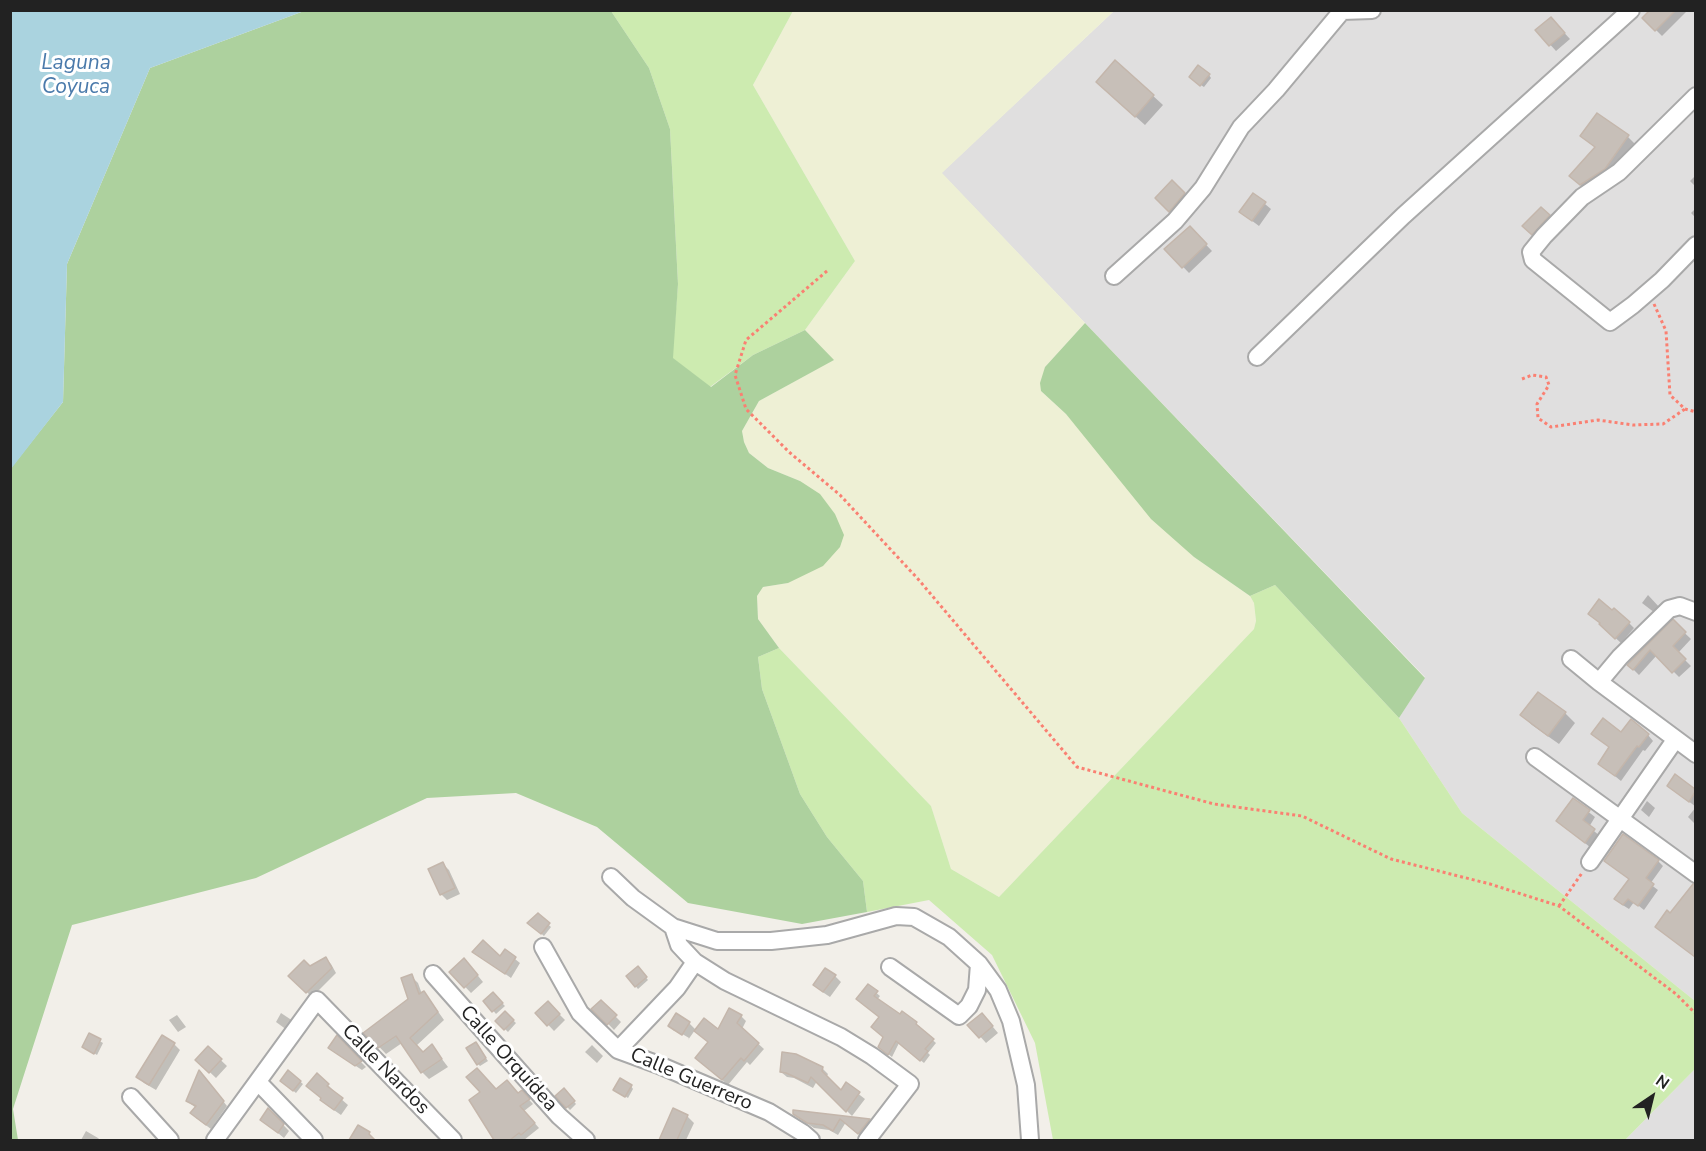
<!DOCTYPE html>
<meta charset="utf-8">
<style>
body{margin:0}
#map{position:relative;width:1706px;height:1151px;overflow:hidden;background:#f2efe9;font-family:"Nunito Sans",sans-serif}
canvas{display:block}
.frame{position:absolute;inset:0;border:12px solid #222;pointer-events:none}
.north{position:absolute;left:1622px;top:1067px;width:60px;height:60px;-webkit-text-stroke:4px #fff;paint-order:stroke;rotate:35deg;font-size:16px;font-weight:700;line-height:24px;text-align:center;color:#222}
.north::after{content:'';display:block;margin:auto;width:21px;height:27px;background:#222;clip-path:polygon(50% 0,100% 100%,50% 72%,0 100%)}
</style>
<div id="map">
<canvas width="1706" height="1151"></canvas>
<div class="frame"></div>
<div class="north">N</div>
</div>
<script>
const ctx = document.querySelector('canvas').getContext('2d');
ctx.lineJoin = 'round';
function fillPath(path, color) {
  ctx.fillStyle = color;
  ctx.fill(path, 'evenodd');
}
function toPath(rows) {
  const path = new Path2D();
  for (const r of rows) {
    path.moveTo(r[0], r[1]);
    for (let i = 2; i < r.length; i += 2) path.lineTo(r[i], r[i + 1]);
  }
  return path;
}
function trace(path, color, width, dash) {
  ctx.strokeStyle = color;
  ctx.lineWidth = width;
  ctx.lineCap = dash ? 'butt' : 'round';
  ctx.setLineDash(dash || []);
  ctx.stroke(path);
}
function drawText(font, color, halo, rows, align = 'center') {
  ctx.font = font + ' "Nunito Sans",sans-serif';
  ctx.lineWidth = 6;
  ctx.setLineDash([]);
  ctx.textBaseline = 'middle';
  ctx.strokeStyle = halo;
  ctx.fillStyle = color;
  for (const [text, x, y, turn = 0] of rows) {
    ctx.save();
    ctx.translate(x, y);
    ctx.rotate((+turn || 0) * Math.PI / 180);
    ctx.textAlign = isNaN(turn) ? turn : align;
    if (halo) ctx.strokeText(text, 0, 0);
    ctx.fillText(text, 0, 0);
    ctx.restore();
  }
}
fillPath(toPath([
 [1114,11,1695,11,1695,1001,1462,813,1399,718,1425,677,941,173],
 [1695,1069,1695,1140,1625,1140]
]), '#e0dfdf');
fillPath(toPath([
 [793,11,1114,11,942,173,1085,323,1045,367,1041,391,1066,414,1194,557,1250,596,1254,603,1256,621,1254,629,999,897,951,869,931,806,779,648,758,619,757,596,763,587,788,583,800,481,768,468,749,453,744,442,742,431,759,401,833,360,805,330,855,261,753,85]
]), '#eef0d5');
fillPath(toPath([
 [611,11,793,11,753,85,855,261,805,330,753,355,710,387,672,358,678,284,670,129,649,68],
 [1275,585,1399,718,1462,813,1695,1001,1695,1069,1625,1140,1053,1140,1035,1043,992,955,929,900,867,912,863,881,827,837,800,794,762,689,758,657,779,648,931,806,951,869,999,897,1254,629,1256,621,1254,603,1250,596]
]), '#cdebb0');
fillPath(toPath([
 [304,11,611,11,649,68,670,129,678,284,673,358,711,387,753,355,805,330,834,360,759,401,742,431,744,442,749,453,768,468,800,481,820,494,835,514,844,535,840,547,823,566,788,583,763,587,757,596,758,619,779,648,758,657,762,689,800,794,827,837,863,881,867,912,802,924,688,903,597,827,516,793,427,798,256,878,72,925,13,1109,18,1140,11,1140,10,469,63,402,67,264,150,68],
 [1085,323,1425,678,1399,718,1275,585,1250,596,1194,557,1151,519,1066,414,1041,391,1040,383,1045,367]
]), '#add19e');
fillPath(toPath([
 [11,10,304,11,150,68,67,264,63,402,11,469]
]), '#aad3df');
fillPath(toPath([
 [1652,10,1686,10,1687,11,1662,36,1644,18],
 [1557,25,1570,39,1556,51,1538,31],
 [1116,62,1163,105,1145,125,1107,91],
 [1209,75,1211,78,1204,87,1193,80],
 [1597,115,1628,137,1636,145,1590,193,1579,184,1596,148,1582,136],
 [1696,175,1696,187,1690,181],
 [1172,183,1190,200,1176,216,1157,198],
 [1254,195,1271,209,1259,226,1247,217],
 [1696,208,1696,218,1691,213],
 [1541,209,1555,222,1539,239,1524,226],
 [1190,228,1212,251,1189,273,1166,249],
 [1648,595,1660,608,1655,613,1642,603],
 [1673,622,1691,639,1678,653,1691,666,1679,677,1657,655,1639,675,1629,665],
 [1629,623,1634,628,1621,643,1606,629],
 [1538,694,1565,713,1575,723,1559,744,1532,725,1522,715],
 [1622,734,1648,735,1653,741,1645,751,1643,750,1621,781,1600,764],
 [1676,776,1696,791,1696,807,1669,786],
 [1573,800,1595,817,1589,827,1600,836,1591,848,1558,821],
 [1647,801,1655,808,1649,817,1641,810],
 [1696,807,1696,825,1688,817],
 [1606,861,1658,861,1663,866,1650,884,1658,890,1644,910,1634,902,1629,909,1621,904,1630,880],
 [443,864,449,870,460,894,447,900,441,894],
 [1690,890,1696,894,1696,960,1671,915],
 [538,915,551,927,544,936,529,923],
 [505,951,520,963,511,978,474,952,500,958],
 [326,959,331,964,336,973,312,997,290,976,310,968],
 [470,966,483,982,471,993,451,972],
 [638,968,648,980,638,989,628,977],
 [411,976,418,983,422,994,424,993,430,1000,444,1020,416,1046,423,1054,432,1046,448,1067,429,1079,422,1072,402,1043,386,1054,366,1033,410,999],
 [835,976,841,982,830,997,821,991],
 [868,986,880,996,877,1000,900,1016,902,1013,916,1024,920,1027,919,1028,936,1043,928,1053,930,1055,924,1063,899,1043,892,1057,883,1050,885,1037,881,1017],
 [493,994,505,1006,496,1014,485,1001],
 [601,1002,621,1022,614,1030,594,1009],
 [548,1003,565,1020,554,1031,537,1013],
 [281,1013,293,1021,287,1030,276,1022],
 [505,1013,516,1023,508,1032,497,1021],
 [177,1015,186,1027,178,1032,169,1020],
 [741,1016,746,1021,742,1029,764,1049,750,1065,747,1062,728,1085,702,1063,710,1043,695,1030,688,1040,689,1038,674,1029,674,1031,670,1026,689,1023,696,1030,718,1031],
 [988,1021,998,1033,986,1043,970,1025],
 [89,1035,103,1043,97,1055,84,1047],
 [337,1038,366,1067,362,1070,336,1053],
 [174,1044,180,1050,156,1090,144,1083,138,1077],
 [592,1045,603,1056,597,1063,585,1052],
 [478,1047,488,1061,480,1066,478,1064],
 [208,1048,227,1066,216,1078,197,1060],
 [822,1068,828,1074,826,1078,841,1092,847,1085,865,1099,852,1116,817,1081,813,1088,794,1078,787,1077,781,1072],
 [289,1072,303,1084,296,1093,282,1081],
 [203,1076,227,1106,211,1129,196,1118,196,1108,187,1101],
 [328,1085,334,1091,333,1092,348,1105,341,1115,328,1106,322,1100,323,1099,314,1092],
 [631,1086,633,1089,628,1098,615,1090],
 [564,1090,576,1104,570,1110,557,1096],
 [497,1091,518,1095,522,1092,533,1104,524,1111,539,1128,524,1140,496,1140,493,1137],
 [269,1110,289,1131,284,1138,262,1120],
 [674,1110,688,1117,694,1123,686,1140,660,1140],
 [795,1111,869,1121,874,1125,864,1138,846,1122,838,1135,829,1130,814,1128,800,1119,794,1114],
 [86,1131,98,1138,100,1140,81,1140]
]), '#0003');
const building = toPath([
 [1650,10,1676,10,1655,31,1642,18,1650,10],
 [1551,17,1565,33,1549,46,1535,30,1551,17],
 [1115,60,1154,95,1135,117,1096,82,1115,60],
 [1198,65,1210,74,1200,86,1189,77,1198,65],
 [1597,113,1629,135,1605,169,1580,185,1569,176,1595,147,1580,136,1597,113],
 [1172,180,1185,193,1169,212,1155,198,1172,180],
 [1253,193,1266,202,1252,221,1239,212,1253,193],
 [1541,207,1550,215,1532,235,1522,226,1541,207],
 [1190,226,1207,244,1182,268,1164,249,1190,226],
 [1599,599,1612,610,1614,608,1630,622,1615,639,1599,624,1600,623,1588,614,1599,599],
 [1673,619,1686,632,1673,646,1686,659,1672,673,1650,650,1633,670,1627,665,1673,619],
 [1538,692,1566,712,1548,736,1520,715,1538,692],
 [1603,718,1621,732,1631,719,1649,734,1639,747,1637,746,1615,776,1598,764,1609,747,1591,734,1603,718],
 [1675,774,1695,789,1695,792,1689,802,1667,786,1675,774],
 [1573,798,1590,810,1583,820,1595,829,1585,843,1556,821,1573,798],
 [1623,834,1659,860,1646,878,1654,884,1638,906,1628,899,1623,905,1614,899,1629,879,1604,861,1623,834],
 [443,862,455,888,440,895,428,869,443,862],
 [1693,884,1695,884,1695,957,1655,927,1667,910,1670,913,1693,884],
 [538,913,550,923,541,934,527,923,538,913],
 [483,940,500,956,505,949,516,957,505,974,472,952,483,940],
 [326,957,332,968,306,993,288,976,304,960,310,966,326,957],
 [464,958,478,975,464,988,449,972,464,958],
 [638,966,647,977,635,987,626,976,638,966],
 [825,968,836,975,823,992,813,985,825,968],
 [412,974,419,994,424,991,438,1012,410,1038,423,1052,432,1044,442,1059,421,1073,396,1036,378,1048,363,1033,408,999,401,978,412,974],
 [868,984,878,991,874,996,900,1014,902,1011,917,1022,916,1024,934,1039,925,1049,928,1051,920,1061,896,1041,888,1055,878,1047,883,1037,871,1027,879,1017,856,999,868,984],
 [493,992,503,1003,492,1012,483,1001,493,992],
 [601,1000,617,1015,607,1025,591,1009,601,1000],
 [548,1001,560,1014,547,1026,535,1013,548,1001],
 [729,1008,742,1015,737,1023,759,1043,744,1061,741,1058,722,1080,695,1058,708,1042,694,1031,704,1018,718,1029,729,1008],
 [505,1011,514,1020,504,1030,495,1021,505,1011],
 [676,1013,690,1022,682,1035,668,1026,676,1013],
 [982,1013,993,1026,979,1038,967,1025,982,1013],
 [89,1033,101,1039,94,1054,82,1047,89,1033],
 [162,1035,175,1043,149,1085,136,1077,162,1035],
 [337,1035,362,1061,355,1066,328,1048,337,1035],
 [476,1042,486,1058,477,1065,466,1048,476,1042],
 [208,1046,222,1059,209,1073,195,1060,208,1046],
 [782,1052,796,1054,823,1067,822,1071,841,1090,846,1082,860,1092,846,1112,811,1077,808,1083,786,1073,780,1072,782,1052],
 [477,1068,496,1089,507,1080,518,1093,522,1090,530,1099,520,1106,535,1123,521,1135,519,1133,510,1140,494,1140,469,1100,480,1092,466,1077,477,1068],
 [199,1070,224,1101,206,1125,190,1113,196,1106,186,1101,199,1070],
 [288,1070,301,1081,293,1091,280,1081,288,1070],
 [317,1073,329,1084,327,1086,343,1098,334,1110,320,1100,321,1098,306,1086,317,1073],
 [620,1078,632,1085,625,1097,613,1090,620,1078],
 [564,1088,575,1101,566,1108,555,1096,564,1088],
 [268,1108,284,1124,278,1133,260,1120,268,1108],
 [673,1108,688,1115,677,1140,659,1140,673,1108],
 [793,1110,836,1115,870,1119,858,1134,840,1119,833,1131,823,1125,807,1123,793,1114,793,1110],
 [358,1125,370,1132,369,1134,375,1140,349,1140,358,1125]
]);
fillPath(building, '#c7bfb8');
trace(building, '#c4b6ab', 1.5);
const minor = toPath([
 [1696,96,1619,172,1582,197,1544,236,1531,252,1533,260,1610,322,1633,305,1662,280,1696,245],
 [1114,276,1175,221,1203,188,1241,127,1276,90,1342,11,1372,10],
 [1257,357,1403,216,1631,10],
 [1571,659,1599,682,1696,754],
 [1599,682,1620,657,1669,609,1680,606,1696,612],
 [1535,757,1696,874],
 [1590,862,1675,740],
 [611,877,633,898,673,927,717,941,771,941,827,935,896,916,914,917,949,937,979,964,998,990,1011,1021,1026,1085,1030,1140],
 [673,927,679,945,695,962,725,981,841,1037,872,1056,910,1084,867,1140],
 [543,947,580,1013,618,1050,659,1065,769,1112,803,1133,811,1140],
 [890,967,959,1016,969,1006,977,990,979,964],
 [433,974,559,1116,586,1140],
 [618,1050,677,988,695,962],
 [258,1082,314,1140],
 [131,1097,170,1140],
 [215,1140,317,1000,453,1140]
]);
trace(minor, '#a9a9a9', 20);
trace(toPath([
 [827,271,746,340,735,375,746,409,789,452,840,495,918,579,1077,767,1214,804,1302,816,1391,859,1490,884,1559,906,1676,994,1696,1014],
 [1654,304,1666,331,1670,395,1685,409,1696,412],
 [1522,379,1532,375,1546,377,1549,385,1537,404,1538,418,1551,427,1598,420,1633,425,1663,424,1685,409],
 [1559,906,1582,873]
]), '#fa8072', 3, [3, 3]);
trace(minor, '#fff', 16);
drawText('20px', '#222', '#fff', [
 ["Calle Orquídea",508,1059,48],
 ["Calle Nardos",385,1070,46],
 ["Calle Guerrero",691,1080,23]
]);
drawText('italic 21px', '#4a7aab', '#fff', [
 ["Laguna",76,64],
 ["Coyuca",76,88]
]);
</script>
